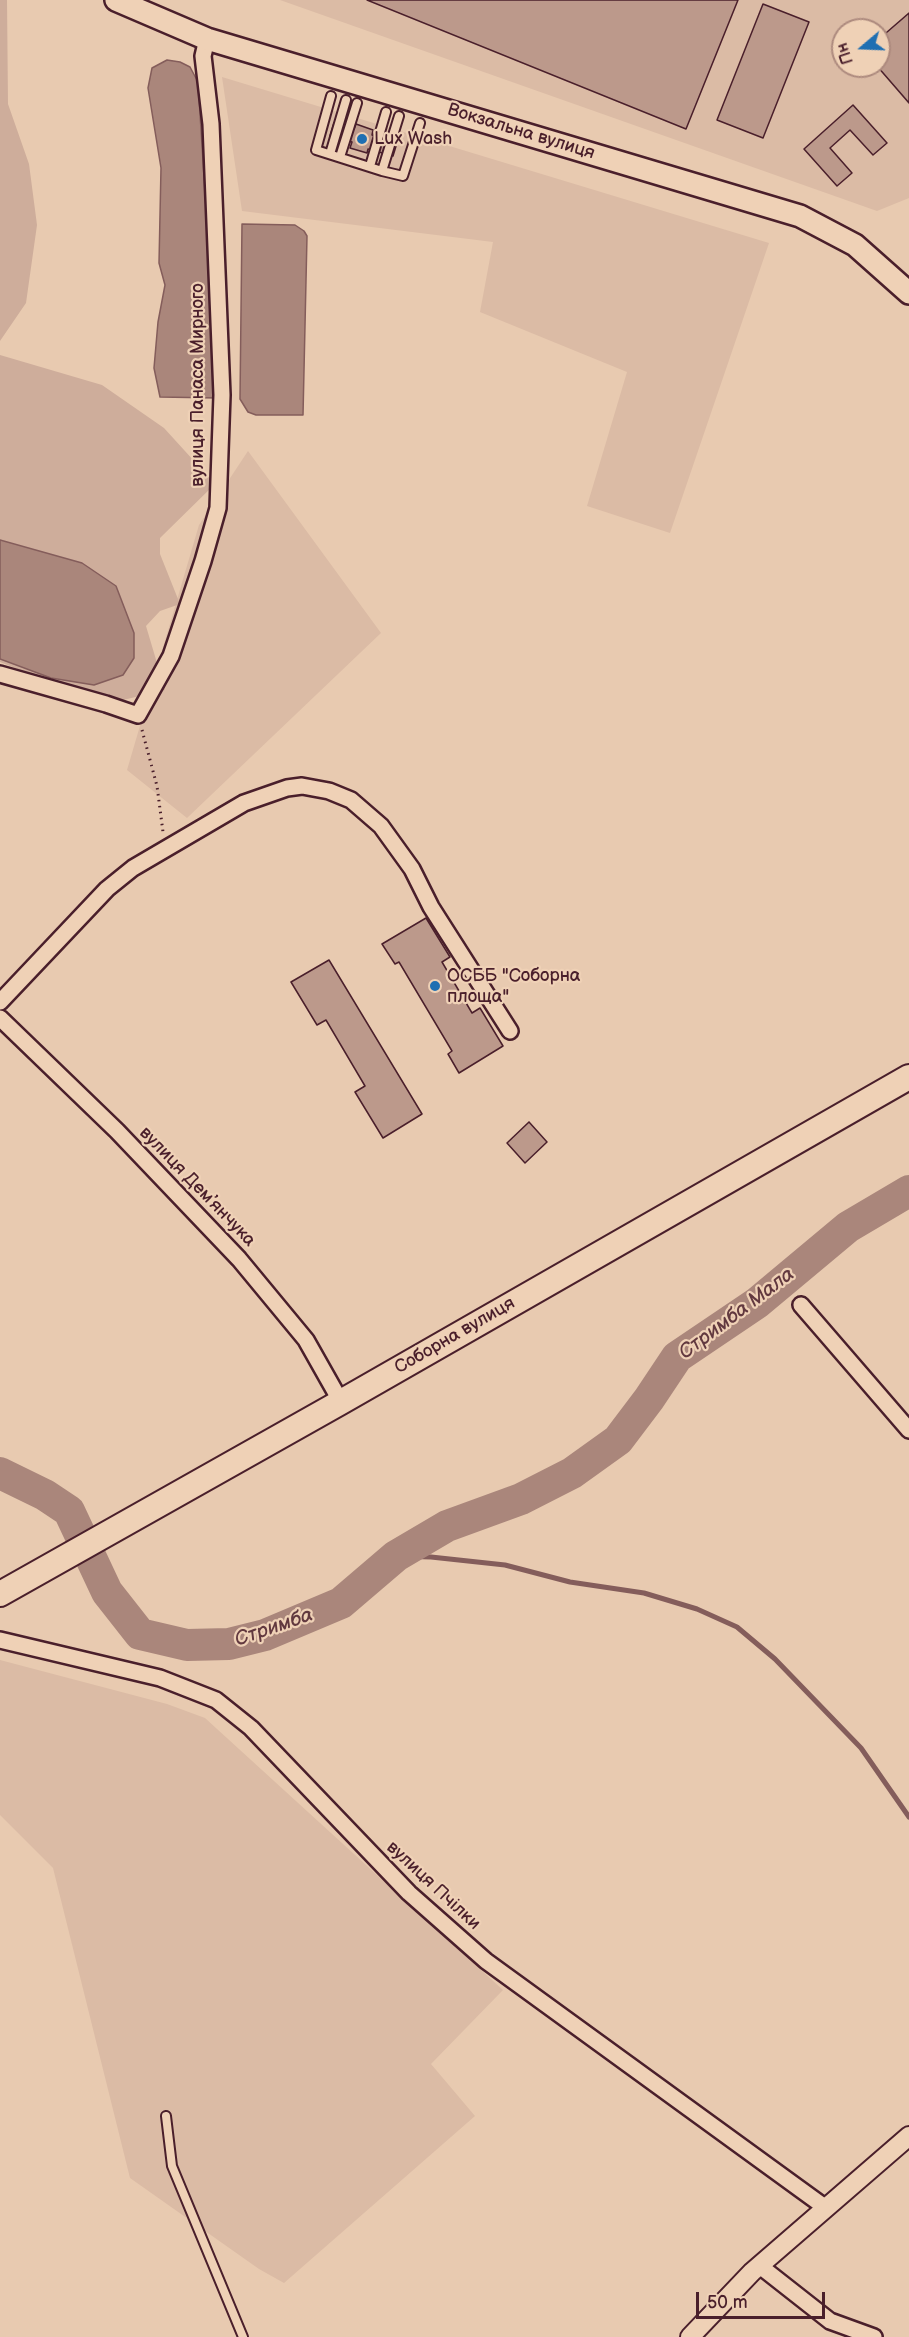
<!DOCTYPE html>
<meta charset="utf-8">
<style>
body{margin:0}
#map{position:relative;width:909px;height:2337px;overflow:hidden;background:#e8cab0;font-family:"Balsamiq Sans",sans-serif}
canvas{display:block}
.north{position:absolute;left:831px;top:18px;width:60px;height:60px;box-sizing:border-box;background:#efd1b6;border:2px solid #ad8a7e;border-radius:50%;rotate:251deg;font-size:16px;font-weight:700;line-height:24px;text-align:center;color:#4a1f2b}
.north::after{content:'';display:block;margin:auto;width:21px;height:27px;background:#1f6fb2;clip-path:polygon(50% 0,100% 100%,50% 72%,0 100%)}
.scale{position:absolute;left:696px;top:2292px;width:129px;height:27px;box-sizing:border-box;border:3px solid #4a1f2b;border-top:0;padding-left:8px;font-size:18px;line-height:21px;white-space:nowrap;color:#4a1f2b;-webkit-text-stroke:4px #efd1b6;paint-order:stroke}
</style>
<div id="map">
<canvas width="909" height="2337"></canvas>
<div class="north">Пн</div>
<div class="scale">50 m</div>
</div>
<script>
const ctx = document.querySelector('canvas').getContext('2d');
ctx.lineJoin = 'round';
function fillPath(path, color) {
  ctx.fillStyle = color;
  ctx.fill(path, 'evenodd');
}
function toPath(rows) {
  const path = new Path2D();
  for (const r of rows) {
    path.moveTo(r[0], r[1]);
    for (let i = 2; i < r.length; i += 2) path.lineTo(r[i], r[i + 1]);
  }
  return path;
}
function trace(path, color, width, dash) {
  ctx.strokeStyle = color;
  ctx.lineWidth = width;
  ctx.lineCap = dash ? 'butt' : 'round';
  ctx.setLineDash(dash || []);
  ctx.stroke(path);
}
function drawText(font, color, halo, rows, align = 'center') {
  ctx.font = font + ' "Balsamiq Sans",sans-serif';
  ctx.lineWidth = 4.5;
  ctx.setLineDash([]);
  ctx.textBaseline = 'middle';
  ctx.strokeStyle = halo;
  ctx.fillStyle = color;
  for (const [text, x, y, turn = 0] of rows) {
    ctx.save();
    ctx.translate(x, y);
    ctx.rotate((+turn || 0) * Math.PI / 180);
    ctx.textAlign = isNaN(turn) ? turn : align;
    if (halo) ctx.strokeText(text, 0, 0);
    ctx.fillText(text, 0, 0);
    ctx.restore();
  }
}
fillPath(toPath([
 [280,0,909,0,909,198,877,211],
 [843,30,879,30,879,66,843,66],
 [222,77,769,243,670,533,587,506,627,372,480,312,493,242,242,211],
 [248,451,381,633,187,818,127,770,199,525],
 [0,1660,167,1704,205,1718,503,1990,431,2064,475,2116,284,2283,259,2269,130,2178,53,1868,0,1815]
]), '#dbbba5');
fillPath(toPath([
 [0,0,7,0,8,104,29,164,37,225,26,303,0,341],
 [0,355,102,385,164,428,215,484,160,538,160,554,180,604,160,611,146,626,165,690,106,704,0,662]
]), '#cead9b');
const water = toPath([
 [167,60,180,62,190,67,198,82,218,398,160,397,154,368,158,322,165,285,159,263,161,168,148,88,152,68,167,60],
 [242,224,295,225,304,231,307,236,303,415,256,415,248,412,240,399,242,224],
 [0,540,82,563,116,586,134,633,134,658,123,675,94,685,51,678,0,659,0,540]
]);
fillPath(water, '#aa867b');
trace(water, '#845d5b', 1.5);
trace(toPath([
 [396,1556,431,1557,505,1565,570,1582,644,1593,697,1609,737,1627,775,1659,861,1748,909,1817]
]), '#845d5b', 5);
trace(toPath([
 [0,1473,45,1495,69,1511,107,1592,140,1634,187,1645,229,1644,265,1635,341,1603,396,1556,447,1526,521,1499,572,1473,618,1440,649,1399,677,1357,757,1303,848,1227,909,1191]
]), '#aa867b', 32);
const building = toPath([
 [367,0,738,0,686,129,367,0],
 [763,4,809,22,763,138,717,120,763,4],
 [909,13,909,103,877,66,879,66,879,39,909,13],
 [853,105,887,143,873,155,850,130,830,148,852,173,837,186,804,149,853,105],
 [334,123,354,129,356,124,373,130,372,135,397,143,393,156,368,149,367,153,350,148,352,142,330,136,334,123],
 [426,918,450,957,442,962,472,1013,480,1008,503,1046,459,1073,448,1054,452,1051,399,962,395,964,382,944,426,918],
 [329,960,422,1114,383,1138,355,1092,365,1086,326,1020,317,1025,291,982,329,960],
 [529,1122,547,1142,525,1163,507,1143,529,1122]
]);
fillPath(building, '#bc998b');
trace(building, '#4a1f2b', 1.5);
const service = toPath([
 [331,96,316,150,382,171,403,176,420,123],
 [330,154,346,100],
 [340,157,357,103],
 [370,166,386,112],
 [382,171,399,116],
 [166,2116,172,2166,243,2337]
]);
const minor = toPath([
 [0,674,106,704,138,715,171,656,203,561,218,508,222,395,211,124,203,56,207,39],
 [0,1002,107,889,133,868,244,803,287,788,302,786,329,791,351,800,381,826,412,869,431,907,510,1031],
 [0,1018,117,1131,239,1259,306,1340,341,1402],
 [801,1305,909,1430],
 [0,1640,160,1678,216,1700,251,1728,409,1893,486,1961,826,2208],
 [760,2266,830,2321,874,2337]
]);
const tertiary = toPath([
 [690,2337,752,2272,909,2136]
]);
const secondary = toPath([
 [116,0,207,39,800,216,855,245,909,293]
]);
const primary = toPath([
 [0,1594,341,1402,909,1077]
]);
trace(service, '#4a1f2b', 12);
trace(minor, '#4a1f2b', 20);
trace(tertiary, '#4a1f2b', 22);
trace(secondary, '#4a1f2b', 26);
trace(primary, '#4a1f2b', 28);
trace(toPath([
 [142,730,157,786,163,832]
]), '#4a1f2b', 3, [1.5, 4.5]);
trace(service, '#efd1b6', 8);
trace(minor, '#efd1b6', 15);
trace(tertiary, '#efd1b6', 18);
trace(secondary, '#efd1b6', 21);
trace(primary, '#efd1b6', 24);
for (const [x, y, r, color] of [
 [362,139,6,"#1f6fb2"],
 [435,986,6,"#1f6fb2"]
]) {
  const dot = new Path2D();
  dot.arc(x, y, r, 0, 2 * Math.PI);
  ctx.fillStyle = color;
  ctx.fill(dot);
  trace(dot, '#efd1b6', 2);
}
drawText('18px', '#4a1f2b', '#efd1b6', [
 ["Вокзальна вулиця",521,132,17],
 ["вулиця Панаса Мирного",198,385,-90],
 ["вулиця Демʼянчука",197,1187,46],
 ["Соборна вулиця",455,1336,-30],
 ["вулиця Пчілки",433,1886,43]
]);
drawText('18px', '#4a1f2b', '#efd1b6', [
 ["Lux Wash",374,139],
 ["ОСББ \"Соборна",447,976],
 ["площа\"",447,997]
], 'left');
drawText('italic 20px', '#62393f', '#efd1b6', [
 ["Стримба Мала",737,1314,-37],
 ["Стримба",274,1628,-19]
]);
</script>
